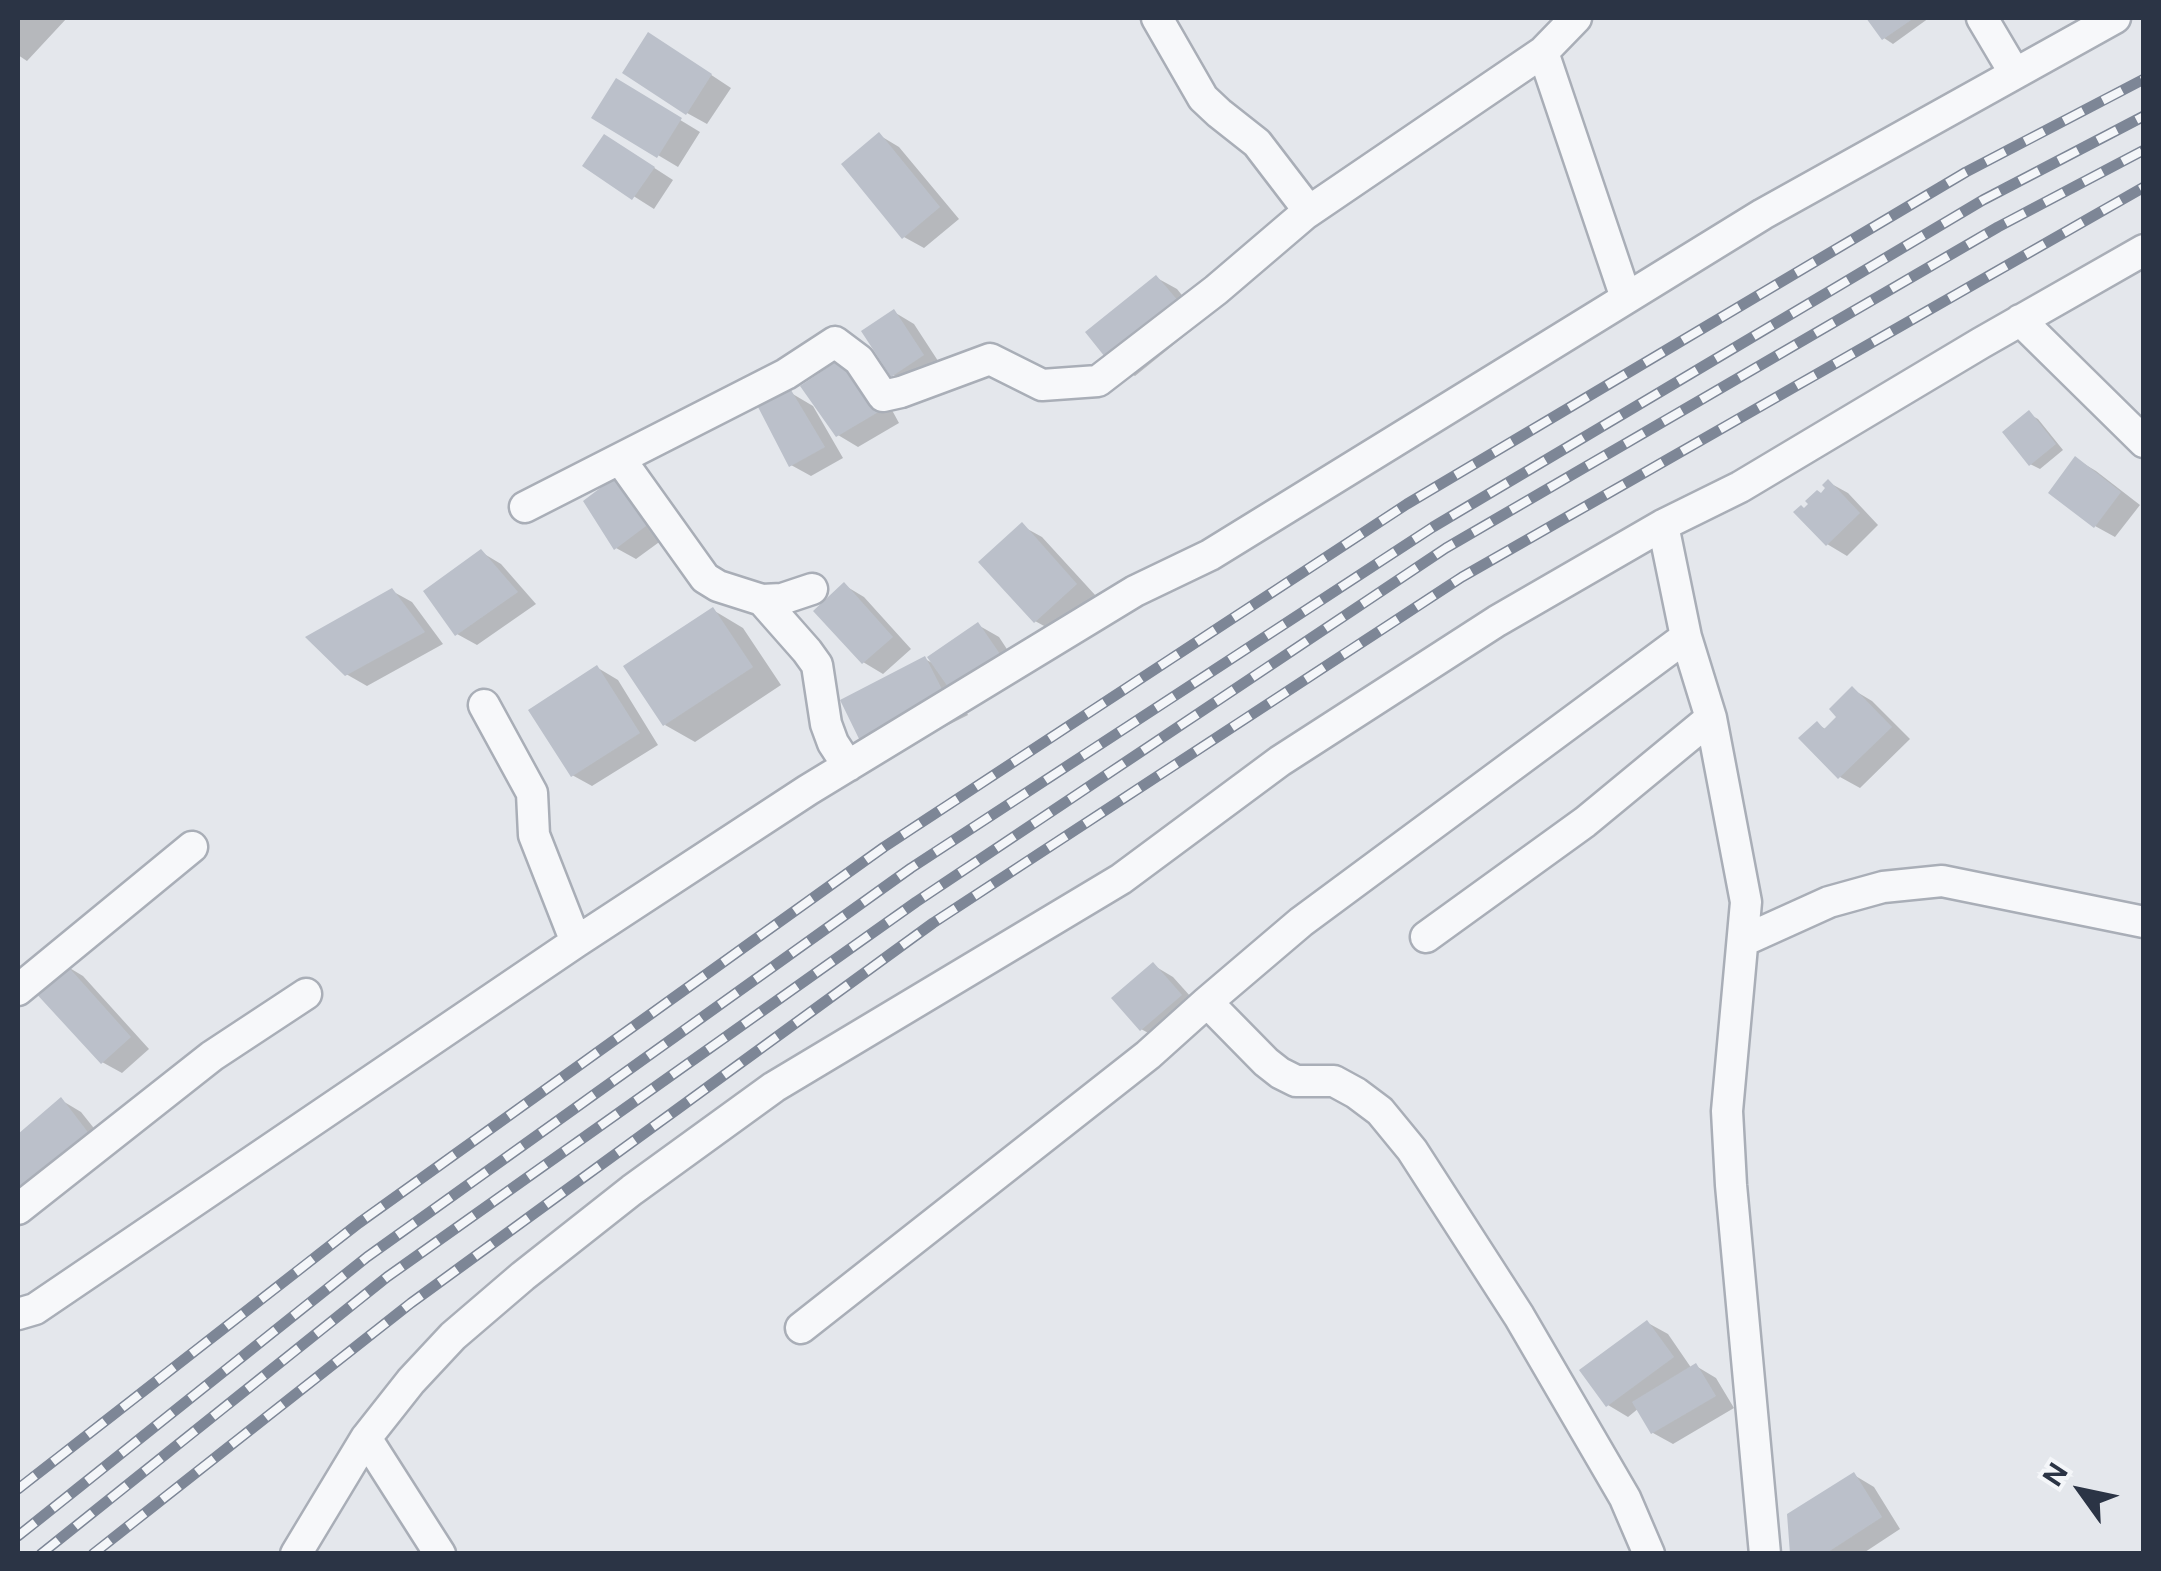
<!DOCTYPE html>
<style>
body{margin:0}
#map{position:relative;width:2161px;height:1571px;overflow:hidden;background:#e4e7ec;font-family:"DM Sans",sans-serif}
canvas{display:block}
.frame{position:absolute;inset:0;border:20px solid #2b3445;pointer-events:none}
.north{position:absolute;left:2031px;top:1441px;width:100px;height:100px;-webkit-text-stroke:8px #f4f6f9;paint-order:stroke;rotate:303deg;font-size:28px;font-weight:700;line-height:40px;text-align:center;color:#2b3445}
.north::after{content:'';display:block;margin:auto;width:35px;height:45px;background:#2b3445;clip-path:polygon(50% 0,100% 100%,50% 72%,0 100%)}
</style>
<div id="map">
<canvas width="2161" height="1571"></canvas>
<div class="frame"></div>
<div class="north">N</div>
</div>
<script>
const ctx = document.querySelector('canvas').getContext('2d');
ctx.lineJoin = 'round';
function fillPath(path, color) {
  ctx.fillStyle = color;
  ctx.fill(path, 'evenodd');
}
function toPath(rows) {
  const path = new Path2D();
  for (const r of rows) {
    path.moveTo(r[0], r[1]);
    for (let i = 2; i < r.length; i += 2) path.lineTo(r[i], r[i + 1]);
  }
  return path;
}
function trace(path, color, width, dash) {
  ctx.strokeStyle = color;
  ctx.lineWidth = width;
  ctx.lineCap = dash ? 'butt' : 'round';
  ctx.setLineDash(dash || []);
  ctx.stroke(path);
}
fillPath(toPath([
 [18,18,67,18,27,61,18,55],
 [1869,18,1929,18,1893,44,1884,38],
 [669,47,731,88,707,124,687,113],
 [616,81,700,132,678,167,594,117],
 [879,135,899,147,959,219,924,248,904,237],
 [625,149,673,180,654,209,586,166],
 [1157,278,1177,289,1203,321,1135,376,1115,365],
 [894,312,914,324,942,367,913,386,893,375],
 [869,368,899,423,858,447,838,435],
 [791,393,813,406,843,458,811,476,791,465],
 [2029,414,2038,419,2063,450,2040,469,2030,464],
 [2076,459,2096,471,2140,505,2115,537,2095,526],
 [1828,482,1848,493,1878,525,1847,556,1827,544,1806,510,1829,488],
 [640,488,673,532,636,559,616,548],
 [1022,526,1042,537,1096,596,1055,632,1035,621],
 [481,552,501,564,536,604,477,645,457,634],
 [844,585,864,597,911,649,883,674,863,662],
 [392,591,412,602,443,644,367,686,346,674],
 [713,610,743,628,781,685,695,742,665,725],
 [978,625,999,637,1022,672,957,694,968,715,885,757,925,659,936,665],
 [598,668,618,680,658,745,592,786,572,775],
 [1852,689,1872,701,1910,739,1860,788,1840,777,1817,724,1827,730,1840,717],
 [63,964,83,976,149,1049,122,1073,102,1062],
 [1153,965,1173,977,1200,1007,1161,1040,1141,1029],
 [61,1100,81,1112,109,1147,21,1225,18,1223,18,1138],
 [1648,1323,1668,1334,1692,1369,1696,1366,1716,1378,1734,1408,1673,1444,1653,1433,1639,1408,1628,1417,1608,1405],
 [1854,1475,1874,1487,1900,1529,1862,1554,1792,1554]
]), '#0003');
fillPath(toPath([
 [1866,18,1914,18,1882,40],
 [648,32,712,74,686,115,622,73],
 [616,78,682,118,657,158,591,118],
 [879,132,940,207,902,239,841,164],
 [604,134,655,167,632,200,582,166],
 [1156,275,1185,309,1113,367,1085,332],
 [894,309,924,355,891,377,861,331],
 [849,353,880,411,836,437,800,386],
 [791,390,825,447,789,467,758,407],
 [2029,410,2056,444,2029,466,2002,432],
 [2075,456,2121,492,2094,528,2048,493],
 [620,473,654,520,614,550,583,501],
 [1828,479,1860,513,1826,546,1793,512,1801,505,1804,508,1808,504,1805,501,1817,490,1821,493,1825,488,1822,485],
 [1022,522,1077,584,1034,623,978,562],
 [481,549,518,592,455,636,423,591],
 [844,582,893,637,862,664,813,611],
 [392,588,425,632,345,676,305,637],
 [713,607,753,667,663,726,623,666],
 [978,622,1004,660,953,694,927,657],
 [925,656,949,703,863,747,840,700],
 [597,665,640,733,571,777,528,710],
 [1852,686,1892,727,1838,779,1798,738,1817,721,1824,729,1836,717,1829,709],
 [63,961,131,1037,101,1064,32,989],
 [1153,962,1182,995,1140,1031,1111,998],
 [61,1097,90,1135,18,1199,18,1134],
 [1647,1320,1674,1357,1606,1407,1579,1370],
 [1696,1363,1716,1396,1651,1434,1632,1402],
 [1854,1472,1882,1517,1825,1554,1790,1554,1787,1514]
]), '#bbc0ca');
const minor = toPath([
 [1157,18,1203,98,1219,113,1257,143,1309,211],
 [1982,18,2014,72],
 [1543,52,1626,298],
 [2020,320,2144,442],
 [620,459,705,578,718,586,762,600,782,599,812,589],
 [525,507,786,374,835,342,859,360,883,396,901,392,990,359,1042,385,1098,381,1216,290,1305,214,1543,52,1576,18],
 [1663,525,1686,637,1711,718,1746,902,1727,1111,1731,1185,1765,1554],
 [762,600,807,651,817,665,826,724,833,743,848,766],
 [484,705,532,793,534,835,576,942],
 [1426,937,1585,822,1711,718],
 [1745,940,1829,902,1883,887,1942,881,2144,922],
 [18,990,192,847],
 [1207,1002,1266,1062,1280,1073,1296,1081,1334,1081,1356,1093,1380,1111,1412,1150,1519,1316,1625,1498,1649,1554],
 [18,1209,212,1056,306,994],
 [18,1314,35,1309,576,942,808,790,1135,591,1210,555,1763,214,2115,18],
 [801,1328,1148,1055,1207,1002,1301,922,1686,637],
 [366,1438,440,1554],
 [296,1554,366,1438,411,1381,453,1336,523,1276,632,1190,774,1087,1121,879,1280,761,1497,621,1663,525,1740,487,1981,343,2144,250]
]);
trace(minor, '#a9aeb7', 35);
trace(minor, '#f7f8fa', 30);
const rail = toPath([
 [18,1489,359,1223,884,847,1407,504,1966,172,2144,79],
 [18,1536,367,1257,911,868,1433,527,1983,200,2144,116],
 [41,1554,387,1277,916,902,1446,548,1998,227,2144,150],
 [93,1554,411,1303,933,923,1462,577,2144,187]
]);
trace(rail, '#7d8696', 11);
trace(rail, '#f4f6f9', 8, [22]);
</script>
